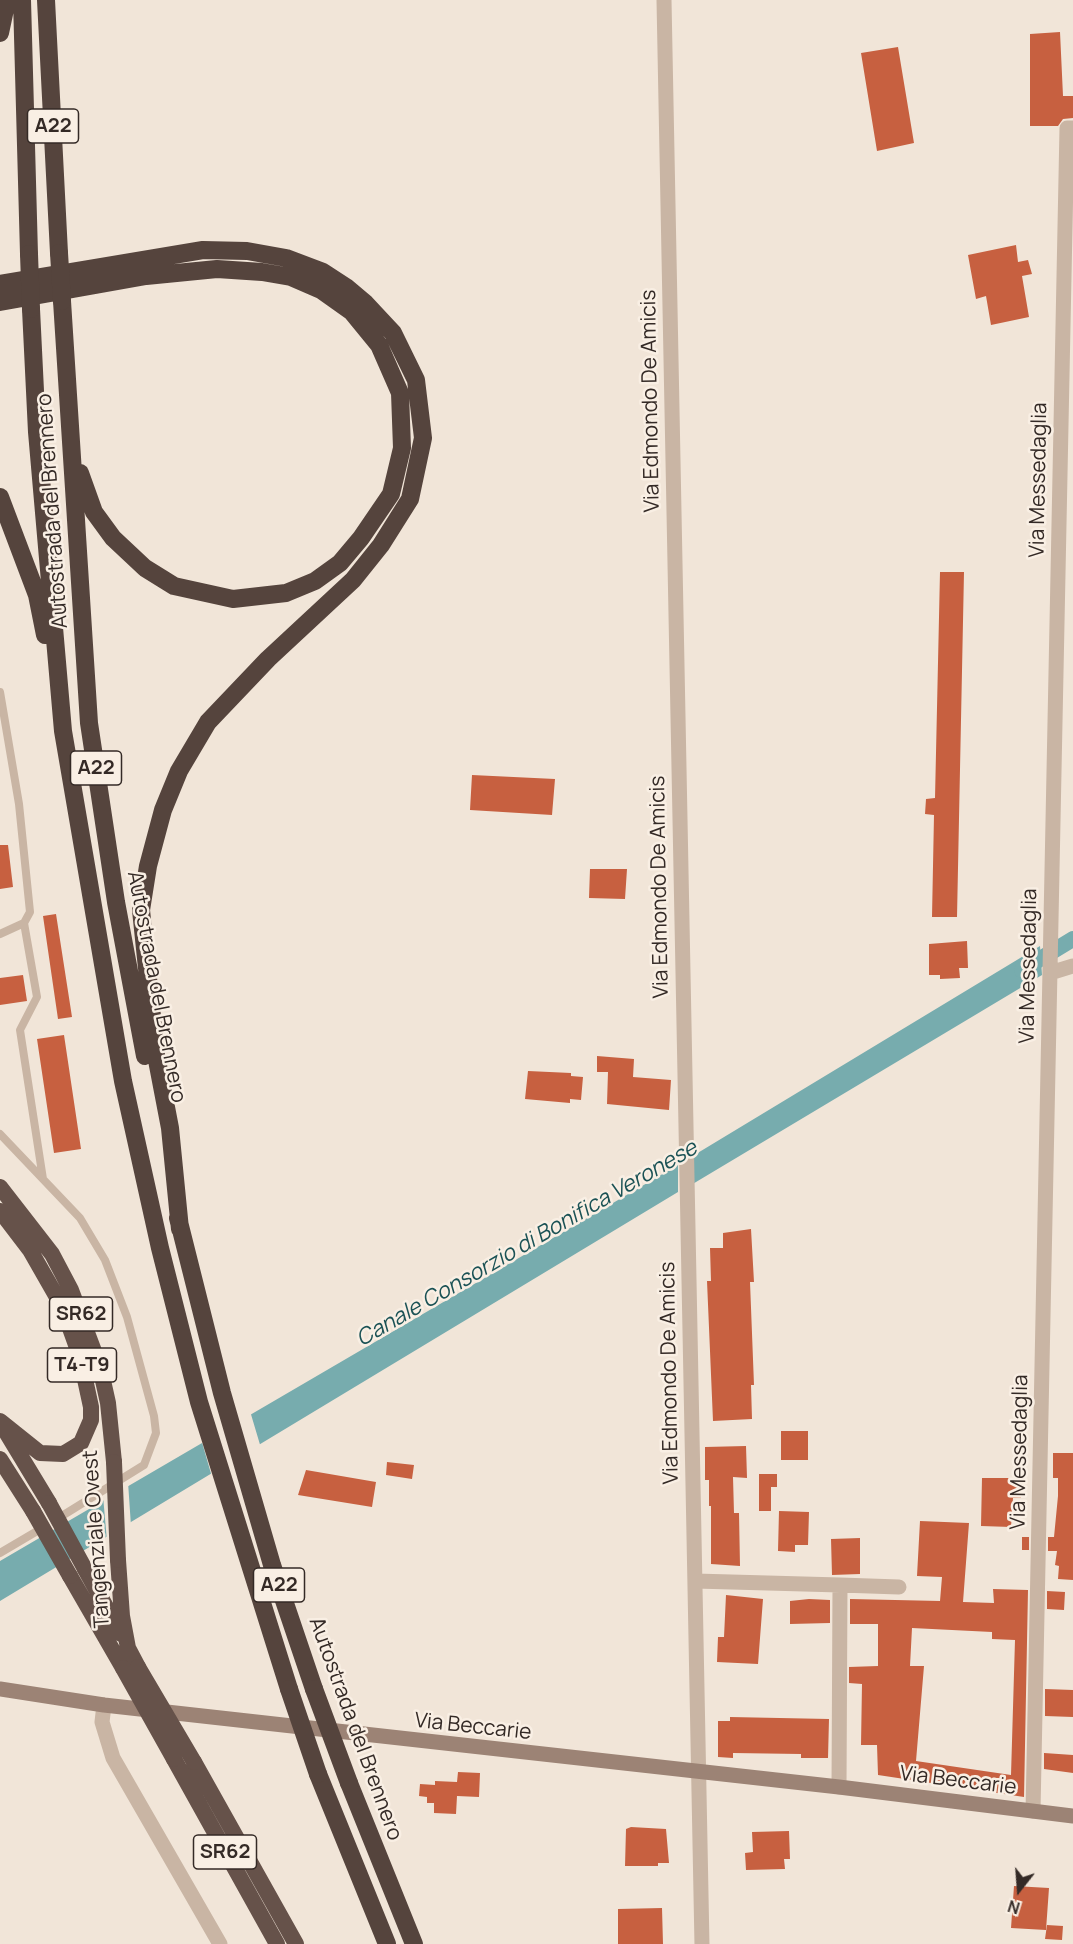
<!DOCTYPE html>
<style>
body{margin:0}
#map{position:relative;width:1073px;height:1944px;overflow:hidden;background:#f1e5d8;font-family:Manrope,sans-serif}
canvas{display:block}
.north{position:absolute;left:989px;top:1860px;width:60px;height:60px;-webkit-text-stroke:4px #f9efe4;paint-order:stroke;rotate:197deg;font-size:16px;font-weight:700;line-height:24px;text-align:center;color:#342a26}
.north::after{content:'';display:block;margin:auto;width:21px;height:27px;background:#342a26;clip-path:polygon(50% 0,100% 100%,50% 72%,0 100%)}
</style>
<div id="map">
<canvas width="1073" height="1944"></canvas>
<div class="north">N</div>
</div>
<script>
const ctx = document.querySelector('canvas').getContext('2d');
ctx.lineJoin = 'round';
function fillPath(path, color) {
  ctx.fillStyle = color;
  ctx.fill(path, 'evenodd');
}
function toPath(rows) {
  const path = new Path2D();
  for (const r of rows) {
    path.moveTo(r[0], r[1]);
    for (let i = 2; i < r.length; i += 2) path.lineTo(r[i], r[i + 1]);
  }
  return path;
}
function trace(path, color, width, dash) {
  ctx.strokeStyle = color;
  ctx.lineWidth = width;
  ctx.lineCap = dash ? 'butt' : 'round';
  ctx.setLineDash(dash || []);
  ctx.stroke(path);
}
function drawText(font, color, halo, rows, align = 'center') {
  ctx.font = font + ' Manrope,sans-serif';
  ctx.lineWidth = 5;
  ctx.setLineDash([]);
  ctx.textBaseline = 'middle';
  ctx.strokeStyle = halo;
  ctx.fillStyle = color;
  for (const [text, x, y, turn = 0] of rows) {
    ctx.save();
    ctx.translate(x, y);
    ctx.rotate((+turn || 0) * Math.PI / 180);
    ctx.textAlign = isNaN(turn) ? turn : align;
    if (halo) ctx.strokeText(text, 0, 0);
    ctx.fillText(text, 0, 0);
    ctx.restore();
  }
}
fillPath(toPath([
 [1040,946,1042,975,691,1185,691,1157],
 [678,1165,678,1192,0,1601,0,1561]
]), '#77acae');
fillPath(toPath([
 [250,1411,261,1448,212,1477,201,1439],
 [128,1482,131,1526,107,1541,103,1496]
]), '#f1e5d8');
trace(toPath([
 [1022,970,1073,939]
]), '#77acae', 16);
fillPath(toPath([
 [1060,32,1063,96,1073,96,1073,118,1063,119,1058,126,1030,126,1030,34],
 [898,47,914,143,877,151,861,53],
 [1016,245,1018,262,1028,260,1032,274,1022,276,1029,317,991,325,986,296,976,299,968,255],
 [940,572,964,572,957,917,932,917,934,815,925,814,926,799,935,798],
 [472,775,555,779,552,815,470,810],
 [0,845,8,845,13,887,0,889],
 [590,869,627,869,625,899,589,898],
 [56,914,72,1017,58,1019,43,916],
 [967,941,968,968,959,968,960,978,940,979,940,975,929,975,929,944],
 [23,975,27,1001,0,1005,0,978],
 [64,1035,81,1149,54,1153,37,1039],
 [597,1056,634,1059,633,1077,671,1080,669,1110,607,1104,608,1072,597,1072],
 [528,1071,571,1073,571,1076,583,1077,581,1100,570,1099,570,1103,525,1099],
 [751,1229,754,1282,750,1282,754,1385,751,1385,752,1419,713,1421,707,1281,711,1281,710,1248,723,1248,723,1233],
 [781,1431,808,1431,808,1460,781,1460],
 [746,1446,747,1478,733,1477,734,1513,739,1513,740,1566,711,1564,711,1506,709,1506,709,1480,705,1480,705,1447],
 [1053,1453,1073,1453,1073,1580,1058,1579,1059,1566,1055,1565,1057,1551,1048,1551,1048,1537,1054,1537,1058,1496,1058,1478,1053,1478],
 [387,1462,414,1465,412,1479,386,1475],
 [306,1470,376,1482,372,1507,298,1495],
 [759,1474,777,1474,777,1487,771,1487,771,1511,759,1511],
 [982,1478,1021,1478,1021,1498,1013,1498,1011,1527,981,1526],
 [779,1511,809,1512,808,1545,795,1545,795,1552,778,1551],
 [920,1521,969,1523,963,1602,994,1603,993,1589,1028,1590,1024,1797,878,1775,877,1745,861,1745,862,1684,849,1683,849,1667,878,1666,878,1624,850,1624,850,1599,940,1601,942,1577,917,1576],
 [912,1628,992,1632,992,1639,1015,1640,1011,1775,916,1761,924,1666,910,1666],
 [1022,1537,1029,1537,1029,1550,1022,1550],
 [860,1538,860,1574,832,1575,831,1539],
 [1047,1591,1065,1592,1064,1610,1047,1609],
 [726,1595,763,1599,758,1664,717,1662,718,1637,724,1637],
 [809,1599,830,1600,830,1623,790,1624,790,1601],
 [1045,1689,1073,1690,1073,1717,1045,1716],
 [730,1717,829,1719,828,1758,801,1758,801,1754,733,1753,733,1758,718,1757,718,1721,730,1721],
 [1044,1753,1073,1755,1073,1773,1044,1769],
 [458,1772,480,1773,479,1797,457,1796,456,1814,434,1813,434,1803,427,1803,427,1797,419,1796,420,1784,435,1785,435,1781,457,1782],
 [631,1827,666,1829,669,1863,658,1863,658,1866,625,1866,626,1829],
 [789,1831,790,1859,784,1859,785,1869,746,1870,745,1853,753,1852,752,1832],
 [1014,1886,1049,1888,1046,1930,1011,1928],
 [662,1908,663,1944,618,1944,618,1909],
 [1047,1925,1063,1926,1062,1940,1045,1939]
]), '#c76040');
trace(toPath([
 [0,692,19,804,30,912,24,923,0,934],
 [24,923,37,997,20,1030,43,1179],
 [0,1134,80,1218,105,1260,127,1317,154,1416,156,1433,144,1465,57,1519],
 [0,1553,44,1527]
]), '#c9b5a4', 8);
trace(toPath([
 [664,0,702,1944],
 [1050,973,1073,966],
 [695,1581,840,1585,839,1787],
 [840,1585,899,1587],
 [1033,1811,1067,128,1073,128]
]), '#c9b5a4', 15);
trace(toPath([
 [104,1705,102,1722,113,1758,220,1944]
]), '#c9b5a4', 15);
trace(toPath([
 [0,1689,104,1705,839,1787,1073,1816]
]), '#9c8375', 15);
trace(toPath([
 [0,1187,52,1254,71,1290,100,1367,108,1403,114,1462],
 [0,1211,30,1250,62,1306,80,1356,91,1407,91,1420,81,1443,63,1454,40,1453,0,1421],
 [6,1432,49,1503],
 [0,1459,33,1511],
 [118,1560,122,1616,128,1648,138,1667],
 [85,1569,121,1634],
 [70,1576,123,1668],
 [174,1759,277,1944],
 [194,1762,296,1944]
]), '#66524a', 16);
trace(toPath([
 [22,0,29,254],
 [46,0,59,253],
 [0,33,7,0],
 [0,284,203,250,247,251,286,258,323,272,346,287,365,303,393,333,416,380,423,438,410,499,381,545,353,580,268,659,208,722,179,771,163,810,148,866,141,910,156,1055,170,1128,180,1229],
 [62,301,89,723,116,902,145,1056],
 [0,302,146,276,217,269,262,272,291,277,321,290,352,312,379,345,400,393,402,448,391,494,361,538,340,563,315,581,286,593,233,599,174,586,145,568,113,538,94,512,80,473],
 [31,309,37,432,63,731,123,1081,160,1248,199,1402,289,1689],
 [0,497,37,595,45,635],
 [178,1218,222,1393,272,1565,314,1689],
 [318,1774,387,1944],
 [349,1783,414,1944]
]), '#55443d', 18);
trace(toPath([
 [114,1462,118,1560],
 [49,1503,85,1569],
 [33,1511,70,1576],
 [138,1667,194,1762],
 [123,1668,174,1759]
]), '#66524a', 16);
trace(toPath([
 [59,253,62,301],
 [29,254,31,309],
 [289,1689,318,1774],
 [314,1689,349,1783]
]), '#55443d', 18);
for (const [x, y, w] of [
 [53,126,51],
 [96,768,51],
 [81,1314,63],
 [82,1365,69],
 [279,1585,51],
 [225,1852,63]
]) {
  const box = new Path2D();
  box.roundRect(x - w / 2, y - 17, w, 34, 4.5);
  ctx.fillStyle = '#f9efe4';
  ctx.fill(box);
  trace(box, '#342a26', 1.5);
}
drawText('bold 20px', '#342a26', null, [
 ["A22",53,126],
 ["A22",96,768],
 ["SR62",81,1314],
 ["T4-T9",82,1365],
 ["A22",279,1585],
 ["SR62",225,1852]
]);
drawText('21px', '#342a26', '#f9efe4', [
 ["Via Edmondo De Amicis",651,401,-91],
 ["Via Messedaglia",1039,480,-89],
 ["Autostrada del Brennero",53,511,-94],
 ["Via Edmondo De Amicis",660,887,-91],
 ["Via Messedaglia",1029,966,-89],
 ["Autostrada del Brennero",156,987,79],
 ["Via Edmondo De Amicis",670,1373,-91],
 ["Via Messedaglia",1020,1452,-89],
 ["Tangenziale Ovest",97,1539,-94],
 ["Via Beccarie",473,1727,6],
 ["Autostrada del Brennero",355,1729,70],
 ["Via Beccarie",958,1781,7]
]);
drawText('italic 22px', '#1b5255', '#f9efe4', [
 ["Canale Consorzio di Bonifica Veronese",527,1244,-30]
]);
</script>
